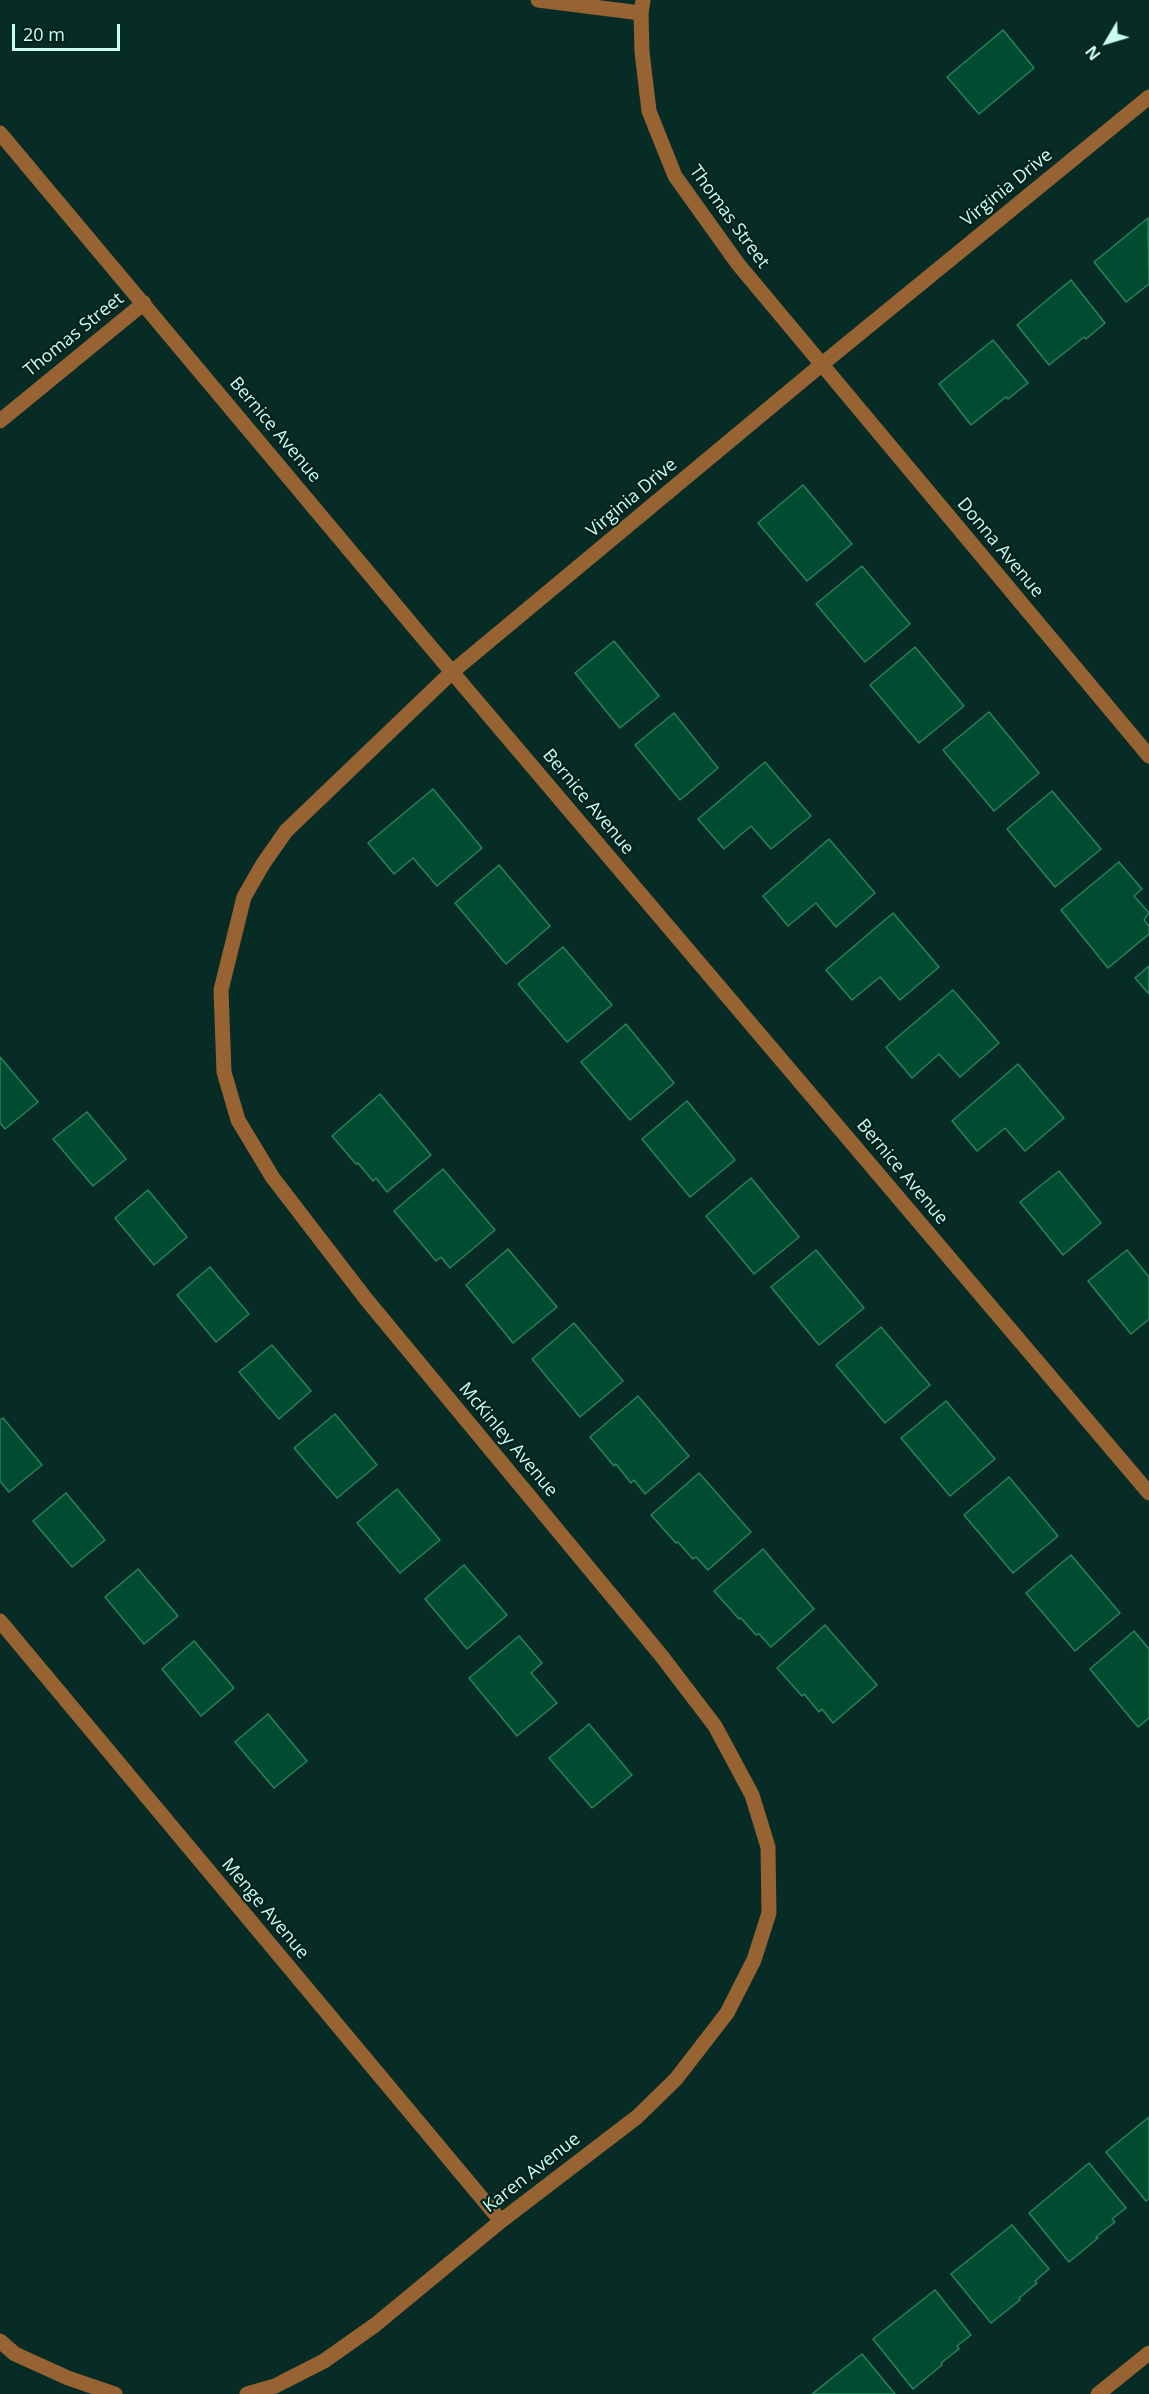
<!DOCTYPE html>
<style>
body{margin:0}
#map{position:relative;width:1149px;height:2394px;overflow:hidden;background:#072c26;font-family:"Open Sans",sans-serif}
canvas{display:block}
.north{position:absolute;left:1077px;top:12px;width:60px;height:60px;-webkit-text-stroke:4px #00221d;paint-order:stroke;rotate:232deg;font-size:16px;font-weight:700;line-height:24px;text-align:center;color:#cafcf1}
.north::after{content:'';display:block;margin:auto;width:21px;height:27px;background:#cafcf1;clip-path:polygon(50% 0,100% 100%,50% 72%,0 100%)}
.scale{position:absolute;left:12px;top:24px;width:108px;height:27px;box-sizing:border-box;border:3px solid #cafcf1;border-top:0;padding-left:8px;font-size:18px;line-height:21px;white-space:nowrap;color:#cafcf1;-webkit-text-stroke:4px #00221d;paint-order:stroke}
</style>
<div id="map">
<canvas width="1149" height="2394"></canvas>
<div class="north">N</div>
<div class="scale">20 m</div>
</div>
<script>
const ctx = document.querySelector('canvas').getContext('2d');
ctx.lineJoin = 'round';
function fillPath(path, color) {
  ctx.fillStyle = color;
  ctx.fill(path, 'evenodd');
}
function toPath(rows) {
  const path = new Path2D();
  for (const r of rows) {
    path.moveTo(r[0], r[1]);
    for (let i = 2; i < r.length; i += 2) path.lineTo(r[i], r[i + 1]);
  }
  return path;
}
function trace(path, color, width, dash) {
  ctx.strokeStyle = color;
  ctx.lineWidth = width;
  ctx.lineCap = dash ? 'butt' : 'round';
  ctx.setLineDash(dash || []);
  ctx.stroke(path);
}
function drawText(font, color, halo, rows, align = 'center') {
  ctx.font = font + ' "Open Sans",sans-serif';
  ctx.lineWidth = 4.5;
  ctx.setLineDash([]);
  ctx.textBaseline = 'middle';
  ctx.strokeStyle = halo;
  ctx.fillStyle = color;
  for (const [text, x, y, turn = 0] of rows) {
    ctx.save();
    ctx.translate(x, y);
    ctx.rotate((+turn || 0) * Math.PI / 180);
    ctx.textAlign = isNaN(turn) ? turn : align;
    if (halo) ctx.strokeText(text, 0, 0);
    ctx.fillText(text, 0, 0);
    ctx.restore();
  }
}
const building = toPath([
 [1003,30,1034,68,979,114,947,77,1003,30],
 [1148,218,1149,284,1126,302,1094,262,1148,218],
 [1071,280,1105,323,1086,339,1084,337,1049,365,1017,325,1071,280],
 [993,340,1028,383,1008,399,1006,397,971,425,939,384,993,340],
 [803,485,852,544,807,581,758,523,803,485],
 [862,566,910,624,865,662,816,604,862,566],
 [614,641,659,696,620,728,575,673,614,641],
 [915,647,964,706,919,743,870,685,915,647],
 [989,712,1039,773,994,811,943,750,989,712],
 [674,713,718,768,680,800,635,745,674,713],
 [765,762,811,816,771,849,751,826,724,849,698,819,765,762],
 [433,789,482,848,437,886,413,858,394,874,368,843,433,789],
 [1052,791,1101,849,1055,887,1007,829,1052,791],
 [829,839,875,893,836,927,816,903,788,926,763,896,829,839],
 [1119,862,1142,889,1134,896,1149,913,1144,920,1149,926,1149,934,1108,968,1061,910,1119,862],
 [499,865,550,926,506,964,455,903,499,865],
 [893,913,939,967,900,1000,880,977,852,1000,826,970,893,913],
 [563,947,612,1005,567,1042,518,984,563,947],
 [1149,966,1149,994,1135,978,1149,966],
 [953,990,999,1043,960,1077,939,1054,912,1078,886,1047,953,990],
 [626,1024,674,1083,630,1120,581,1062,626,1024],
 [0,1057,38,1102,5,1129,0,1123,0,1057],
 [1018,1064,1064,1118,1025,1151,1005,1128,977,1151,952,1121,1018,1064],
 [380,1094,431,1155,387,1192,376,1178,373,1181,358,1163,356,1164,332,1136,380,1094],
 [687,1101,735,1160,690,1197,642,1139,687,1101],
 [87,1112,126,1159,93,1186,53,1139,87,1112],
 [443,1169,495,1230,450,1268,441,1257,436,1261,394,1211,443,1169],
 [1059,1171,1101,1223,1063,1255,1020,1202,1059,1171],
 [751,1178,799,1237,754,1274,706,1216,751,1178],
 [148,1190,187,1237,154,1265,115,1218,148,1190],
 [508,1249,557,1307,513,1343,466,1285,508,1249],
 [816,1250,864,1308,819,1345,771,1287,816,1250],
 [1127,1250,1149,1277,1149,1319,1131,1334,1088,1281,1127,1250],
 [210,1267,249,1314,216,1342,177,1295,210,1267],
 [574,1323,623,1381,580,1417,532,1359,574,1323],
 [881,1327,930,1385,885,1423,836,1365,881,1327],
 [272,1345,311,1391,279,1419,239,1372,272,1345],
 [638,1396,689,1456,645,1494,634,1480,631,1483,616,1464,614,1466,590,1437,638,1396],
 [946,1401,995,1459,950,1496,901,1438,946,1401],
 [335,1414,377,1465,337,1498,294,1448,335,1414],
 [3,1418,42,1465,9,1492,0,1481,0,1420,3,1418],
 [699,1473,751,1532,708,1570,696,1557,693,1559,678,1542,676,1543,651,1515,699,1473],
 [1009,1477,1058,1536,1013,1573,964,1515,1009,1477],
 [397,1489,440,1540,400,1573,357,1523,397,1489],
 [66,1493,105,1540,72,1567,33,1521,66,1493],
 [763,1549,814,1609,771,1647,759,1634,756,1635,741,1618,739,1619,714,1591,763,1549],
 [1071,1555,1120,1613,1075,1651,1026,1593,1071,1555],
 [464,1565,507,1615,467,1649,425,1599,464,1565],
 [138,1569,178,1616,144,1644,105,1597,138,1569],
 [825,1625,877,1685,833,1723,822,1709,819,1712,804,1694,802,1696,777,1668,825,1625],
 [1134,1631,1149,1649,1149,1718,1138,1727,1090,1669,1134,1631],
 [519,1636,542,1663,531,1673,557,1703,517,1736,469,1678,519,1636],
 [194,1641,234,1688,201,1716,162,1669,194,1641],
 [268,1714,307,1761,274,1788,235,1742,268,1714],
 [589,1724,632,1775,592,1808,549,1758,589,1724],
 [1149,2117,1149,2199,1146,2201,1106,2152,1149,2117],
 [1089,2163,1126,2208,1112,2219,1115,2222,1096,2237,1098,2238,1069,2262,1029,2213,1089,2163],
 [1012,2225,1049,2269,1035,2281,1037,2283,1019,2298,1020,2300,991,2323,951,2274,1012,2225],
 [935,2290,971,2335,957,2346,959,2349,941,2363,942,2365,913,2389,873,2339,935,2290],
 [862,2354,895,2394,812,2394,862,2354]
]);
fillPath(building, '#004c31');
trace(building, '#29835c', 1.5);
trace(toPath([
 [538,0,641,13],
 [643,0,641,13,642,52,649,111,675,176,738,264,1149,756],
 [0,133,424,639,1149,1493],
 [0,421,144,303],
 [0,1621,501,2221],
 [0,2341,15,2354,68,2378,115,2394],
 [247,2394,275,2386,324,2361,375,2325,501,2221,637,2117,676,2079,727,2013,754,1960,769,1913,768,1847,752,1795,715,1726,660,1654,366,1299,273,1178,238,1120,224,1072,221,990,244,897,263,864,286,831,452,672,821,365,1149,97],
 [1098,2394,1149,2353]
]), '#976333', 15);
drawText('18px', '#cafcf1', '#00221d', [
 ["Virginia Drive",1007,188,-39],
 ["Thomas Street",729,217,54],
 ["Thomas Street",74,335,-39],
 ["Bernice Avenue",275,430,50],
 ["Virginia Drive",632,498,-40],
 ["Donna Avenue",1000,548,50],
 ["Bernice Avenue",588,802,50],
 ["Bernice Avenue",902,1172,50],
 ["McKinley Avenue",508,1440,50],
 ["Menge Avenue",265,1909,50],
 ["Karen Avenue",532,2173,-38]
]);
</script>
